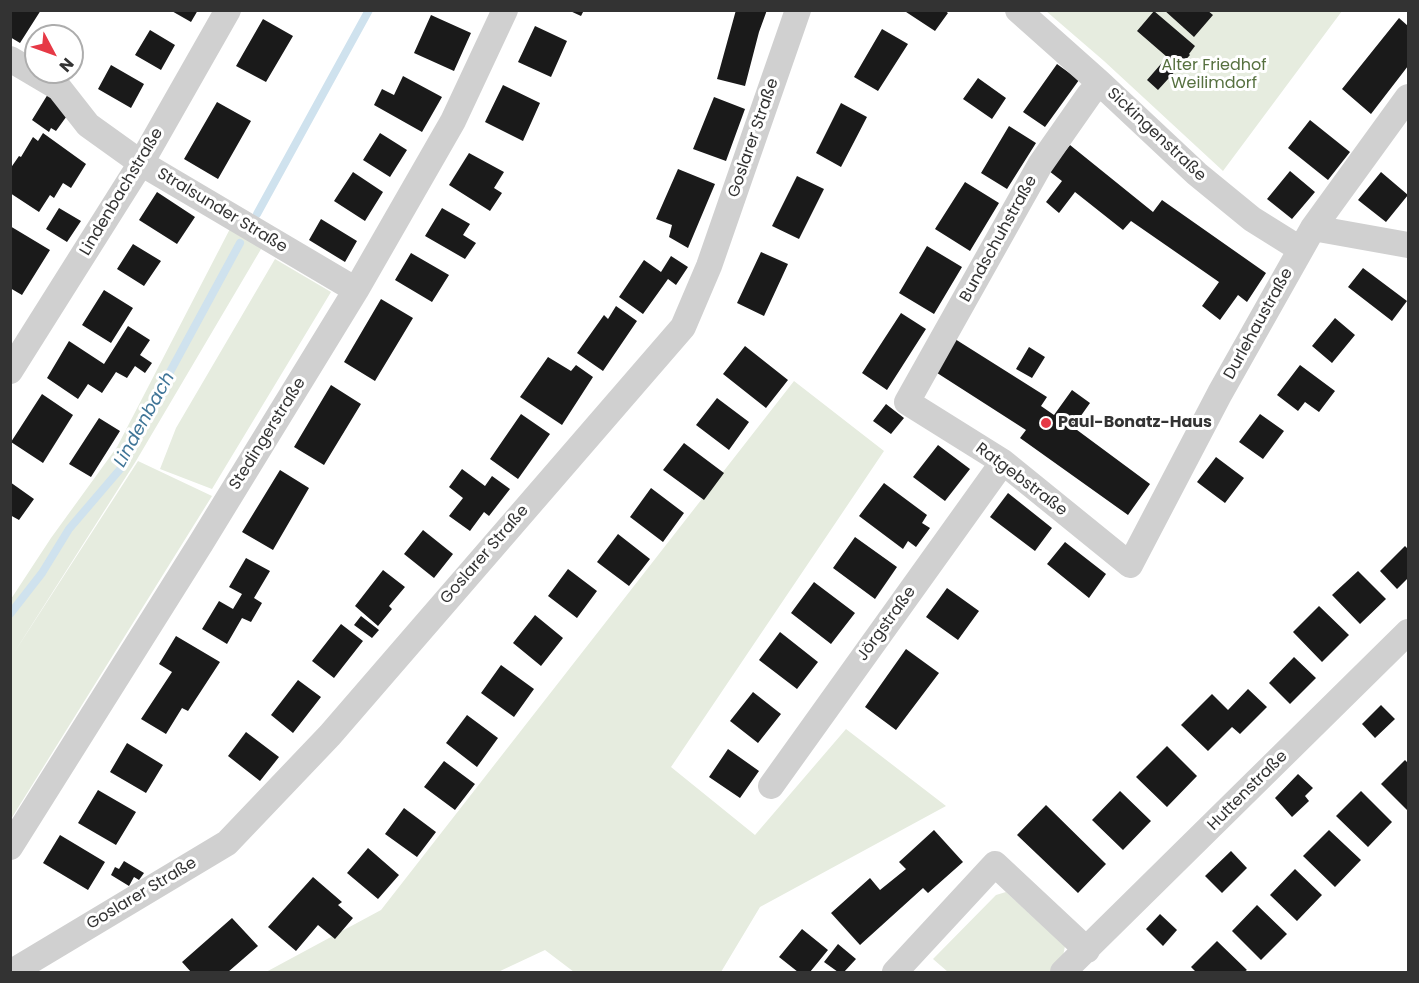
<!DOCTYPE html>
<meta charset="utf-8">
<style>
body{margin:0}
#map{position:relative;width:1419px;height:983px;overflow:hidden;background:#fff;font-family:Poppins,sans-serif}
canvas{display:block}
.frame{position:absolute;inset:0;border:12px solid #333;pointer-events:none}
.north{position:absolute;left:24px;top:24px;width:60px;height:60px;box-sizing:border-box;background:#fff;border:2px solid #adadad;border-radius:50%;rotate:131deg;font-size:16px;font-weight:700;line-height:24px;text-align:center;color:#333}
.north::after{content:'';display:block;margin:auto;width:21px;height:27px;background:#e63946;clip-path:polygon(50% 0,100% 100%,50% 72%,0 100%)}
</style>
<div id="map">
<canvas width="1419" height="983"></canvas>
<div class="frame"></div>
<div class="north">N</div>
</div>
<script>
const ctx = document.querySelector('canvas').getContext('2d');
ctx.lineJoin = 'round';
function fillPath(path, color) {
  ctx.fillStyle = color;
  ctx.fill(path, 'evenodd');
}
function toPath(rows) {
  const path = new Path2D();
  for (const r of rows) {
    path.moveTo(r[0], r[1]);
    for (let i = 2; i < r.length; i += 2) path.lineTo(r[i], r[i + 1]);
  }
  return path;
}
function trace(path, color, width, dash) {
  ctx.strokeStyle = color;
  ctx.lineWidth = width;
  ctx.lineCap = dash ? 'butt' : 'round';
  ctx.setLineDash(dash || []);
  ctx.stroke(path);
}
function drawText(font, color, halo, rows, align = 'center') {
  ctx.font = font + ' Poppins,sans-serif';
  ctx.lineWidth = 6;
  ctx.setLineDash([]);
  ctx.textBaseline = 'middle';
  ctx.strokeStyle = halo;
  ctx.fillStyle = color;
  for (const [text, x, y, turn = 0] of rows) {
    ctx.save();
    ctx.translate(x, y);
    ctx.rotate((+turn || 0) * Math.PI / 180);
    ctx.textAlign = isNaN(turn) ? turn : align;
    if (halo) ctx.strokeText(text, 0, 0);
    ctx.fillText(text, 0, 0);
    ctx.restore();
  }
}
fillPath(toPath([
 [1046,11,1342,11,1223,171,1104,61],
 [233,223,264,244,136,461,12,656,138,461,212,496,11,819,11,599,51,538,117,447],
 [275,259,331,292,212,489,160,469,176,428],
 [794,381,884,451,671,767,755,835,846,729,946,806,760,907,721,972,574,972,545,950,498,972,266,972,381,910],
 [1006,892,1065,946,1061,966,1054,972,948,972,933,959,996,895]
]), '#e6ecdf');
trace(toPath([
 [257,214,369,10],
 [10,614,42,573,69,529,122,467,145,418,240,243]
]), '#cfe2ee', 8);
fillPath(toPath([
 [10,10,41,10,20,43,10,37],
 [170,10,198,10,191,22],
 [568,10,584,10,581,16],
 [736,10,767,10,759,32,745,86,717,79],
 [903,10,944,10,948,13,935,31],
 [1164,10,1207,10,1213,15,1194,37],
 [1154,11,1195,46,1189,54,1190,55,1158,90,1147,80,1167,57,1137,31],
 [431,15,471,33,454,71,414,53],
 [1399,18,1408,26,1408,66,1371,114,1342,89],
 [263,19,293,36,266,82,236,66],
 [535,26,567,41,551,77,518,62],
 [882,29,908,44,878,91,854,77],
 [150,30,175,45,161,70,135,55],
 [1057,64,1079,80,1045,127,1023,112],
 [111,65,144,84,131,108,98,89],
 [403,76,442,97,422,132,374,105,382,89,394,95],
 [978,78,1006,98,992,119,963,99],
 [503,85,540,103,523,141,485,122],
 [48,94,69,113,56,131,51,128,49,132,32,120],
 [714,97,745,109,726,161,693,149],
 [217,102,251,121,218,179,184,159],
 [841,103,867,117,841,167,816,153],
 [1310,120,1350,152,1328,180,1288,148],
 [1009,126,1036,143,1007,189,981,173],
 [43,133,86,164,71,188,63,183,54,198,50,195,39,212,10,193,10,169,19,156,21,157,33,137,38,141],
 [380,133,407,150,390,177,363,160],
 [1070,145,1153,212,1162,200,1266,273,1247,302,1238,295,1220,320,1202,306,1219,282,1131,221,1123,230,1075,192,1059,213,1046,202,1062,181,1049,171],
 [469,153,504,172,494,188,502,193,490,211,449,185],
 [678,169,715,184,688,248,669,237,672,225,656,219],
 [1290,171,1315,192,1292,219,1267,199],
 [353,172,383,192,365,221,334,201],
 [1381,172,1408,195,1386,222,1358,200],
 [797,176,824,189,799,239,772,226],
 [965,182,999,203,970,251,935,229],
 [157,192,195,217,177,244,139,220],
 [59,208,81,221,67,242,46,229],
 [442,208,470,224,463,235,476,243,465,259,425,236],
 [321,219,357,241,345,262,309,240],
 [10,226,50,250,22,295,10,288],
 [133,244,161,261,144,286,117,269],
 [927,246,962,267,934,314,899,293],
 [761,252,788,264,764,316,737,303],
 [411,253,449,275,432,302,395,280],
 [671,256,688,267,676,285,668,279,643,314,619,297,644,260,661,272],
 [1363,268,1407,301,1392,321,1348,287],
 [104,290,133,308,111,343,82,325],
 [381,299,413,318,375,381,344,362],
 [616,306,637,321,603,371,577,353,604,315,608,319],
 [901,313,926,329,887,390,862,373],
 [1335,318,1355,335,1332,363,1312,346],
 [128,326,150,340,140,355,152,363,145,373,135,366,127,378,116,372,102,393,88,384,78,399,47,378,69,341,104,364],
 [955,339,1047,397,1041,406,1054,415,1072,390,1090,403,1073,427,1150,484,1128,515,1020,438,1026,430,934,371],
 [745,346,788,380,766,408,723,374],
 [1029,347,1045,357,1032,378,1016,369],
 [548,357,571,371,576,365,593,377,562,425,520,397],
 [1300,365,1335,391,1319,412,1305,402,1298,411,1277,395],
 [331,385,361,404,324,465,294,447],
 [42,394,73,415,43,463,11,442],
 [717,398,749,422,729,450,696,425],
 [886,404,904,418,891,434,873,421],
 [521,414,550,434,518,479,490,459],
 [1260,414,1284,431,1263,459,1239,442],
 [99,418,120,431,91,477,69,464],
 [684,443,724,473,704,500,663,470],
 [938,445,970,469,945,501,913,477],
 [1216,457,1244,478,1225,503,1197,482],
 [462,469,485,486,492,476,510,489,489,516,484,512,470,531,449,516,463,498,449,487],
 [280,470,309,488,273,550,242,532],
 [10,482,34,499,19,520,10,515],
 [884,483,927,515,922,523,930,528,916,547,908,541,903,549,859,516],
 [651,488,684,513,663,542,630,517],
 [1008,493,1052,528,1035,551,990,517],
 [423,530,453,554,434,578,404,554],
 [618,534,650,559,629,586,597,562],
 [855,537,897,567,875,599,833,568],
 [1065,542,1106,574,1089,598,1047,564],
 [1405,546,1408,549,1408,578,1397,589,1380,571],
 [246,558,270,571,254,598,262,603,251,622,242,618,227,644,202,629,219,601,233,609,242,594,229,587],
 [568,569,597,591,577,618,548,596],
 [383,570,405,587,389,606,392,609,378,626,355,606],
 [1358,571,1386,599,1360,624,1332,595],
 [814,582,855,613,831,644,791,613],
 [947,588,979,611,958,640,926,617],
 [1319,606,1349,635,1322,662,1293,632],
 [535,615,563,638,541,666,513,643],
 [361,616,379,630,372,638,354,625],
 [341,624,363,641,334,678,312,661],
 [780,632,818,662,797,689,759,660],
 [176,636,220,662,188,711,182,708,166,734,141,719,172,672,159,664],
 [906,649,939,673,896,730,865,707],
 [1294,657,1316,678,1290,704,1269,683],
 [501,665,534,689,514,717,481,693],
 [298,680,321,697,293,733,271,715],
 [1248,689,1267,707,1240,734,1232,727,1208,751,1181,725,1212,694,1228,710],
 [753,692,781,714,758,743,730,721],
 [1381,705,1395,719,1375,738,1362,724],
 [467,715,498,738,477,767,446,743],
 [246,732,279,757,260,781,228,756],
 [127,743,163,765,146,793,110,772],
 [1167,746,1197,776,1167,807,1136,777],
 [728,749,759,771,740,798,709,777],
 [1405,760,1408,763,1408,811,1381,784],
 [444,761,475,784,455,810,424,787],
 [1298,774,1313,788,1305,796,1309,801,1292,817,1275,798],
 [98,790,136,812,116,845,78,823],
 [1120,791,1151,821,1123,850,1092,820],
 [1361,791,1392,822,1368,847,1336,816],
 [1046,805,1106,864,1078,893,1017,835],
 [404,808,436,832,417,857,385,834],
 [934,830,963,862,928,893,923,888,860,945,831,913,870,878,880,890,906,869,899,862],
 [1329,830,1361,860,1335,887,1303,856],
 [60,835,105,862,88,890,43,863],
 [368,848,399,875,378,899,347,873],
 [1231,851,1247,868,1222,893,1205,876],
 [124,861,144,873,139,880,134,877,129,886,111,875,115,867,119,869],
 [1295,869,1322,895,1297,921,1270,895],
 [313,877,342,902,338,905,353,918,335,939,318,925,296,951,268,927],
 [1257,905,1287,934,1261,960,1232,931],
 [1160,914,1177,930,1163,946,1146,929],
 [232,918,258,946,228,972,191,972,182,962],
 [802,929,828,950,810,972,798,972,779,957],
 [1217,941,1247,970,1244,972,1196,972,1191,967],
 [838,944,856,959,844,972,838,972,824,962]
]), '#1a1a1a');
trace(toPath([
 [1018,10,1100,83,1197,174,1252,219,1300,249],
 [10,59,59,88,88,125,141,163,356,290],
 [1100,83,1089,95,1040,165,907,402,1003,462,1130,565,1220,393,1313,228,1408,97],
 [1313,228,1408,245],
 [10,371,141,163,228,10],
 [771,786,1003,462],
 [10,847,201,543,356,290,453,121,505,10],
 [12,972,227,843,330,735,683,327,709,266,798,10],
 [895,972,995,864,1087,950],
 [1063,972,1408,632]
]), '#d0d0d0', 26);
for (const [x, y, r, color] of [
 [1046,423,6,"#e63946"]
]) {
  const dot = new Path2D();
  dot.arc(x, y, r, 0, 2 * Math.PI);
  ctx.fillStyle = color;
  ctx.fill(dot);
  trace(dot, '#fff', 2);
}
drawText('16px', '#56703f', '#fff', [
 ["Alter Friedhof",1214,66],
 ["Weilimdorf",1214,84]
]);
drawText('16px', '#333', '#fff', [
 ["Sickingenstraße",1156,135,43],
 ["Goslarer Straße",754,138,-71],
 ["Lindenbachstraße",122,192,-59],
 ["Stralsunder Straße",222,211,31],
 ["Bundschuhstraße",999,239,-61],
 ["Durlehaustraße",1259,324,-61],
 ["Stedingerstraße",268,434,-58],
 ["Ratgebstraße",1021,480,37],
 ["Goslarer Straße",485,555,-49],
 ["Jörgstraße",887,624,-54],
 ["Huttenstraße",1248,791,-45],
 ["Goslarer Straße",142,894,-31]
]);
drawText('bold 16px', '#333', '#fff', [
 ["Paul-Bonatz-Haus",1058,423]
], 'left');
drawText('italic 18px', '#3f7597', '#fff', [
 ["Lindenbach",145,420,-61]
]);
</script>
